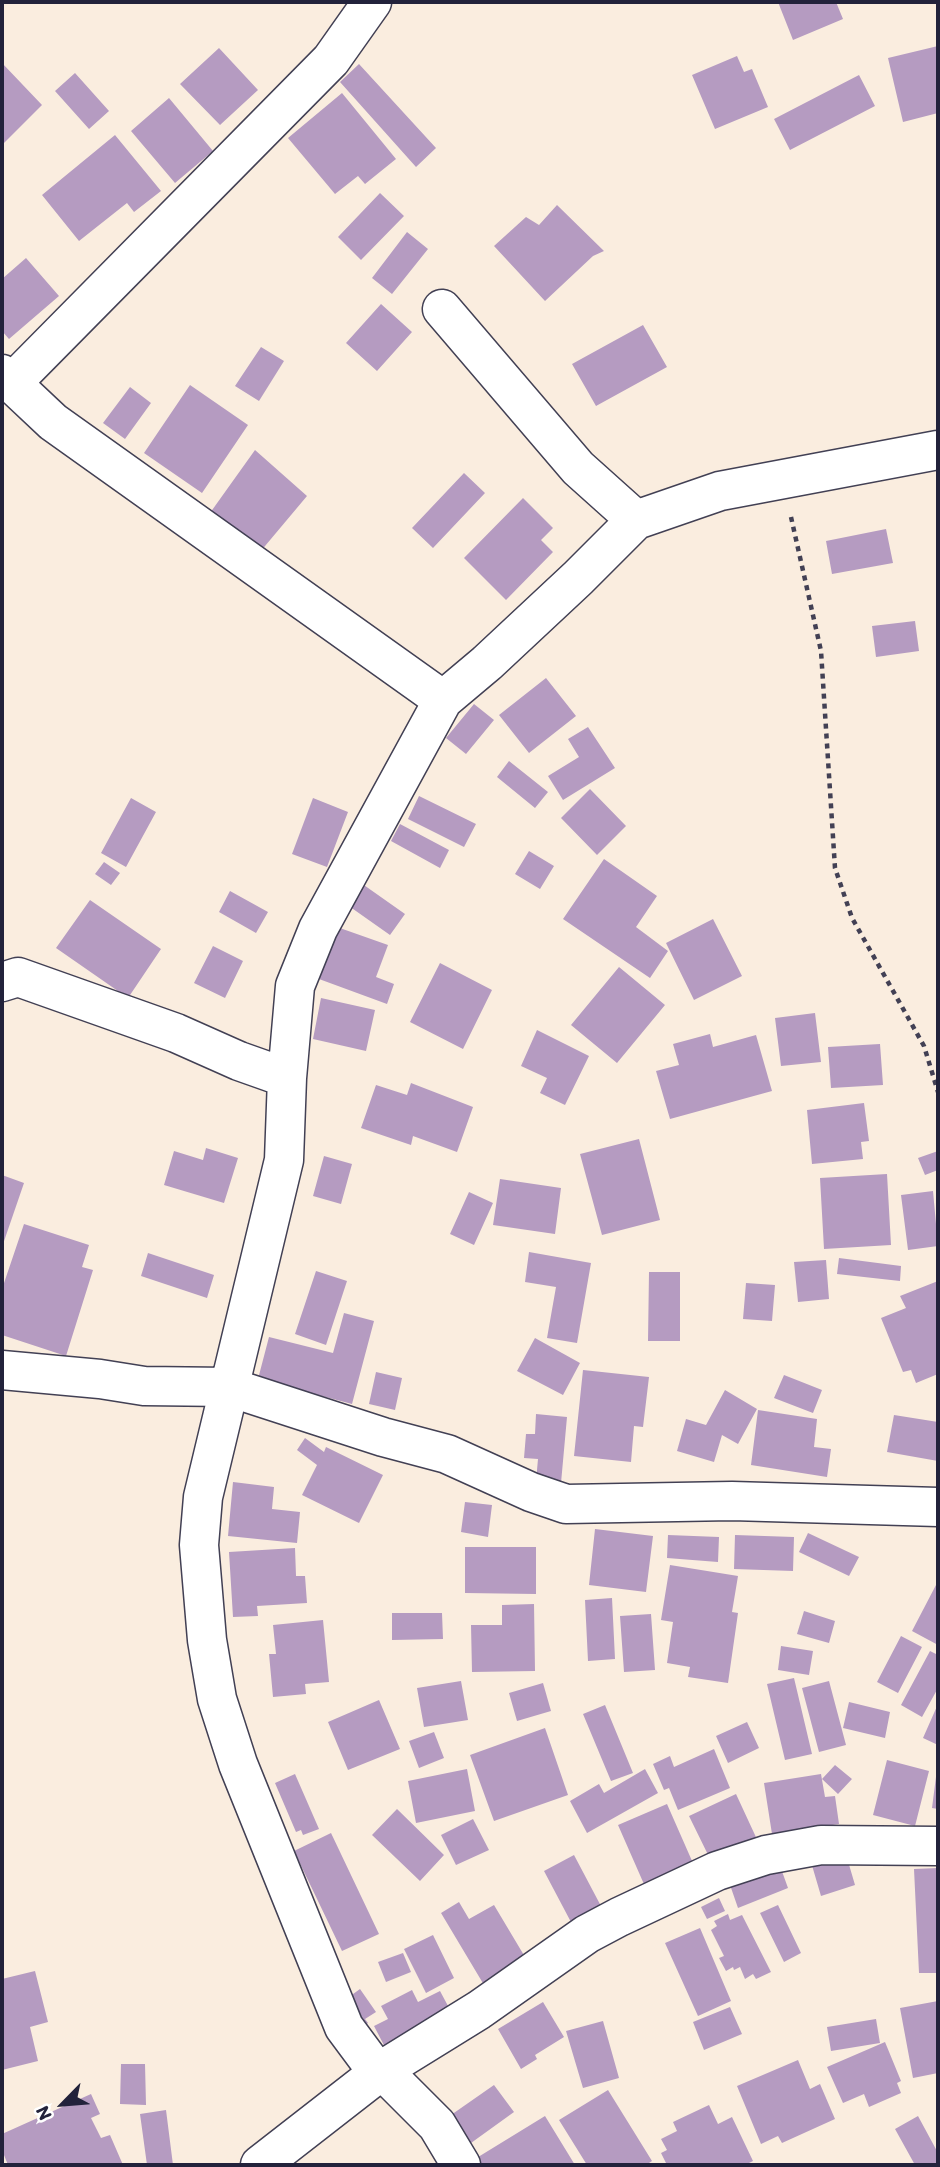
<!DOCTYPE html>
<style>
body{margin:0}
#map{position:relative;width:940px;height:2167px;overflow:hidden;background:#faeddf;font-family:Itim,sans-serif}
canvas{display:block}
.frame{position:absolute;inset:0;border:4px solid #22223b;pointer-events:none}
.north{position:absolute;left:28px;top:2069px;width:70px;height:70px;-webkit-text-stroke:5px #fff;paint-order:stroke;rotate:245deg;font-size:19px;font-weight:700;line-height:28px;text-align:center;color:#22223b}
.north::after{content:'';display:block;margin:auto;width:24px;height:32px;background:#22223b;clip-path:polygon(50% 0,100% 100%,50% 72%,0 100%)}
</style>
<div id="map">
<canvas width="940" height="2167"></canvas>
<div class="frame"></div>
<div class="north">N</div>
</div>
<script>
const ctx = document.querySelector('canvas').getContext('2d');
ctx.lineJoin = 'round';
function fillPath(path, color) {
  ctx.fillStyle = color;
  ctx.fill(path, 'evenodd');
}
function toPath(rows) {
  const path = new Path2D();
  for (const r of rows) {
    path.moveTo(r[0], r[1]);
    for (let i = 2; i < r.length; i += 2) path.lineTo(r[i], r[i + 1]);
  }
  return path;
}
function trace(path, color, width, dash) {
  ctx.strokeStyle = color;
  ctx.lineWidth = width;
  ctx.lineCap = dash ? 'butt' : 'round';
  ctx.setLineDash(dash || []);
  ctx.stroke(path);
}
fillPath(toPath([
 [778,2,836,2,843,19,793,40],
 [938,46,938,113,903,122,888,58],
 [219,48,258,90,220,125,180,84],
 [737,56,744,72,752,69,768,107,715,129,692,75],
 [2,63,42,105,2,145],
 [359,64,436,148,416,167,340,82],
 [75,73,109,111,89,129,55,91],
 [859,75,875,106,790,150,774,119],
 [342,93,396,159,365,184,358,176,335,194,288,138],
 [169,98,213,151,175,183,131,131],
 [115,135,161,191,134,212,127,203,79,241,42,195],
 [380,193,404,216,361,260,338,237],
 [557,205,604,251,593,256,545,301,494,246,526,217,539,225],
 [407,232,428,249,392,294,372,278],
 [26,258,59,296,9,339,2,331,2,279],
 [381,304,412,332,377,371,346,343],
 [643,325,667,367,596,406,572,364],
 [261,347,284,361,259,401,235,386],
 [190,385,248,425,202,493,144,453],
 [130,387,151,403,125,439,103,423],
 [255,450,307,496,260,552,210,513],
 [464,473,485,493,433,548,412,528],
 [523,498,553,528,541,540,553,552,506,600,464,558],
 [886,529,893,563,832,574,826,541],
 [915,621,919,651,876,657,872,626],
 [546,678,576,716,529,753,499,715],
 [474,704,494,720,466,754,446,738],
 [588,727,615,768,563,800,548,776,579,757,568,739],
 [509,761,548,792,535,808,497,777],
 [590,789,626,826,597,855,561,818],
 [419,796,476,824,464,847,408,819],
 [131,798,156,812,126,867,101,853],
 [313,798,348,812,327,867,292,854],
 [400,824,449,850,440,868,391,841],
 [529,851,554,866,540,889,515,874],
 [604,859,657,896,636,927,668,951,650,978,563,919],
 [104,862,120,873,111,885,95,874],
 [361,883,405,914,390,935,346,904],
 [230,891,268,912,256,933,219,912],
 [90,900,161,949,128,998,56,948],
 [713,919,742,976,694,1000,666,943],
 [337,927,388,945,376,977,394,984,387,1004,319,979],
 [213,946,243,961,225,998,194,983],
 [440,963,492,990,463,1049,410,1022],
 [619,967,665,1005,617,1063,571,1025],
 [321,998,375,1010,366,1051,313,1039],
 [815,1013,821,1062,781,1066,775,1018],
 [537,1030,589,1056,565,1105,540,1093,547,1078,521,1066],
 [710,1034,713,1047,756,1035,772,1091,670,1119,656,1071,679,1065,673,1044],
 [880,1044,883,1085,831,1088,828,1047],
 [411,1083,473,1107,457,1152,413,1136,411,1145,361,1128,376,1085,407,1095],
 [864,1103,869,1141,861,1142,863,1159,812,1164,807,1110],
 [639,1139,660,1220,602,1235,580,1154],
 [206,1148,238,1158,224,1203,164,1185,174,1151,203,1160],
 [938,1151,938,1170,925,1175,918,1158],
 [324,1156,352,1164,341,1204,313,1196],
 [887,1174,891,1245,824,1249,820,1178],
 [2,1175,24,1183,2,1247],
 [500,1179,561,1188,555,1234,493,1225],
 [933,1191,938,1246,908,1250,901,1195],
 [469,1192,493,1203,474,1245,450,1234],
 [24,1224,89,1245,82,1267,93,1270,66,1356,2,1335,2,1289],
 [529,1252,591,1263,577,1343,547,1338,556,1287,525,1282],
 [148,1253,214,1275,207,1298,141,1276],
 [839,1258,901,1266,900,1281,837,1274],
 [826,1260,829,1299,798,1302,794,1262],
 [316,1271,347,1281,326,1345,295,1334],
 [649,1272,680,1272,680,1341,648,1341],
 [938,1281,938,1374,916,1383,911,1370,903,1372,881,1318,906,1308,900,1296],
 [746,1283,775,1285,772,1321,743,1319],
 [344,1313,374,1321,352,1404,258,1379,269,1337,333,1353],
 [535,1338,580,1363,563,1395,517,1371],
 [583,1370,649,1377,643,1427,634,1426,631,1462,574,1456],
 [376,1372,402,1378,395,1410,369,1404],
 [784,1375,822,1390,813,1413,774,1398],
 [725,1390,757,1409,738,1444,722,1435,714,1462,677,1451,686,1419,706,1425],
 [758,1410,817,1419,814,1447,831,1449,827,1477,751,1465],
 [536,1414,567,1417,561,1483,536,1481,538,1459,524,1458,526,1434,535,1434],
 [894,1415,938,1422,938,1461,887,1452],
 [305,1438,324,1452,326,1447,383,1475,359,1523,302,1495,317,1465,297,1450],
 [233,1482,274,1487,272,1509,300,1512,297,1543,228,1536],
 [465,1502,492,1505,488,1537,461,1532],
 [595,1529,653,1536,646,1592,589,1585],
 [808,1533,859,1557,849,1576,799,1552],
 [668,1535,719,1537,718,1562,667,1558],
 [735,1535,794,1537,793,1571,734,1569],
 [465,1547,536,1547,536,1594,465,1593],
 [295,1548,296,1576,305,1576,307,1603,257,1606,258,1616,233,1617,229,1552],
 [670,1565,738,1576,732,1612,738,1613,728,1683,688,1677,690,1667,667,1663,673,1622,661,1620],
 [936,1585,938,1586,938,1645,912,1631],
 [612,1598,615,1659,588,1661,585,1600],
 [534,1604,535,1671,472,1672,471,1625,502,1625,502,1605],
 [804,1611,835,1621,829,1643,797,1634],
 [392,1613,442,1613,443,1639,392,1640],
 [651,1614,655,1670,624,1672,620,1616],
 [323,1620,329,1682,305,1684,306,1694,273,1697,269,1654,276,1654,273,1625],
 [901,1636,922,1647,898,1693,877,1682],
 [781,1646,813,1651,809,1675,778,1670],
 [930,1651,938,1655,938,1688,922,1717,901,1705],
 [794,1678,812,1754,785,1760,767,1684],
 [461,1681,468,1720,424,1727,417,1688],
 [829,1681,846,1745,819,1752,802,1688],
 [543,1683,551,1711,517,1721,509,1693],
 [379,1700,400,1749,348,1770,328,1722],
 [849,1702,890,1712,885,1738,843,1728],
 [938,1704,938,1745,923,1738],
 [605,1705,633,1773,611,1781,583,1714],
 [747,1722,759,1748,728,1763,716,1736],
 [545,1728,568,1795,494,1821,470,1755],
 [434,1732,444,1758,419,1768,409,1741],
 [714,1749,730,1788,678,1810,669,1788,664,1790,653,1764,670,1756,674,1767],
 [887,1760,929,1771,915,1826,873,1815],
 [835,1765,852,1779,838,1794,822,1779],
 [467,1769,475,1811,416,1823,408,1781],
 [645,1769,658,1793,587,1833,570,1801,599,1784,604,1793],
 [937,1769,938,1769,938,1809,932,1808],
 [295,1774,319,1829,303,1835,301,1830,296,1832,275,1783],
 [821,1774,825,1797,835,1796,839,1824,772,1834,764,1783],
 [736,1794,761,1848,715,1869,689,1816],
 [667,1804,696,1870,647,1891,618,1825],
 [397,1809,444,1855,420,1881,372,1835],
 [473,1819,489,1850,456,1865,441,1835],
 [331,1833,379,1934,342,1951,294,1851],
 [845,1851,855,1885,821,1896,811,1862],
 [574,1855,602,1908,572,1924,544,1871],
 [779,1863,788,1888,738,1908,729,1882],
 [938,1868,938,1973,919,1973,914,1869],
 [719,1898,725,1911,707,1919,701,1907],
 [459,1902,469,1919,494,1905,528,1962,490,1995,441,1913],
 [778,1905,801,1953,784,1962,760,1913],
 [728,1914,730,1920,742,1915,771,1972,756,1979,753,1974,745,1979,740,1967,734,1970,733,1967,726,1971,719,1958,724,1956,711,1930,717,1926,714,1921],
 [700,1928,731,2001,698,2016,665,1943],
 [433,1935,454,1978,426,1993,404,1949],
 [403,1953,411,1972,386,1982,378,1962],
 [35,1971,48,2022,30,2027,38,2061,2,2070,2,1979],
 [360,1989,376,2012,365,2019,368,2023,360,2029,342,2002],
 [412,1990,418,2002,440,1991,455,2019,388,2053,374,2026,388,2019,381,2006],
 [938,2001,938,2073,913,2078,900,2008],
 [543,2002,564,2037,535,2055,537,2059,521,2069,498,2029],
 [730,2007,742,2034,704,2050,693,2022],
 [876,2019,880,2043,831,2051,827,2027],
 [603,2021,619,2078,583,2088,566,2031],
 [885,2042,901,2081,897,2083,901,2093,869,2107,864,2094,843,2103,827,2067],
 [798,2060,810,2089,820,2084,835,2119,782,2143,778,2136,761,2144,737,2086],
 [121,2064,145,2064,146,2105,120,2104],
 [494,2085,514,2112,471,2143,451,2115],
 [608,2090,652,2161,646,2165,587,2165,559,2120],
 [91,2094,100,2114,91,2118,101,2138,110,2135,123,2165,8,2165,2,2150,2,2134],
 [709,2105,718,2124,732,2117,753,2161,745,2165,667,2165,661,2153,667,2150,661,2139,677,2131,673,2122],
 [166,2110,173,2165,147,2165,140,2114],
 [545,2116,575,2165,471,2165,470,2162],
 [918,2116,938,2153,938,2165,915,2165,895,2129]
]), '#b59bc1');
const street = toPath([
 [442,309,578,468,636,520],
 [2,374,53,422,443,700],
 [12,383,331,60,372,2],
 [2,982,18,977,176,1033,239,1061,287,1078],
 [2,1370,100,1379,144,1386,229,1387,383,1437,447,1454,531,1492,566,1504,732,1501,938,1507],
 [260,2165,382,2070,479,2010,587,1934,619,1917,717,1871,766,1855,821,1845,938,1846],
 [461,2165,437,2125,382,2070,370,2062,344,2027,238,1764,217,1699,207,1640,199,1545,203,1497,284,1160,287,1078,295,986,318,929,443,700,487,663,578,578,636,520,720,491,938,450]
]);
trace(street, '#424054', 41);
trace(toPath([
 [791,517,821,651,835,868,852,918,924,1046,938,1092]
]), '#424054', 4.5, [5, 5]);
trace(street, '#fff', 38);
</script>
